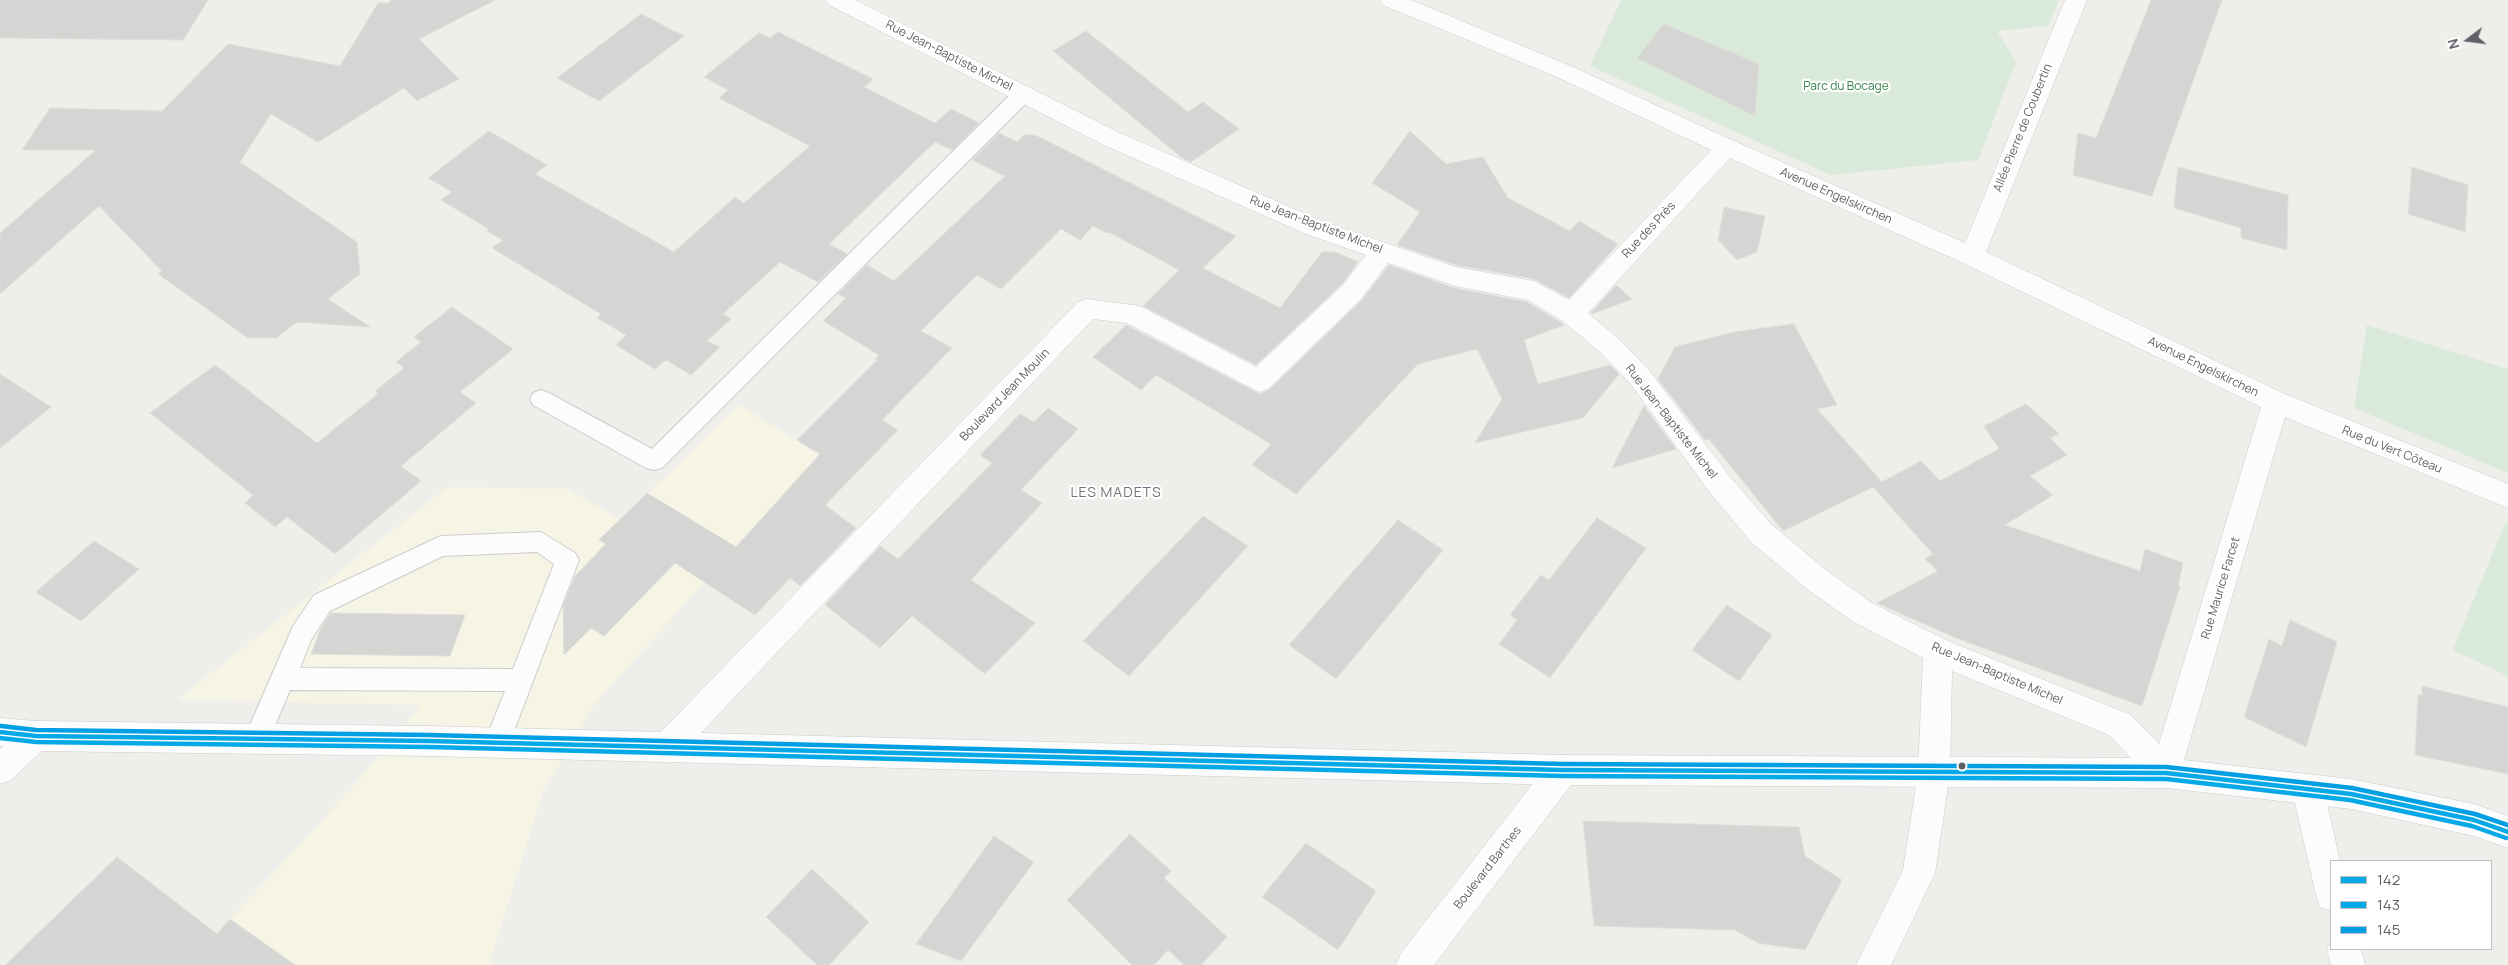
<!DOCTYPE html>
<meta charset="utf-8">
<style>
body{margin:0}
#map{position:relative;width:2508px;height:965px;overflow:hidden;background:#eeeeea;font-family:Manrope,sans-serif}
canvas{display:block}
.legend{position:absolute;left:2330px;top:860px;width:162px;height:90px;box-sizing:border-box;background:#fff;border:1px solid #bfc0c2;margin:0;padding:6px 9px;list-style:none;font-size:15px;color:#5f6167}
.legend li{display:flex;align-items:center;gap:10px;height:25px}
.legend b{width:25px;border:1px solid #bfc0c2}
.north{position:absolute;left:2443px;top:15px;width:50px;height:50px;-webkit-text-stroke:4px #fff;paint-order:stroke;rotate:255deg;font-size:14px;font-weight:700;line-height:20px;text-align:center;color:#5f6167}
.north::after{content:'';display:block;margin:auto;width:18px;height:22px;background:#5f6167;clip-path:polygon(50% 0,100% 100%,50% 72%,0 100%)}
</style>
<div id="map">
<canvas width="2508" height="965"></canvas>
<ul class="legend">
<li><b style="height:6px;background:#05a9e7"></b>142</li>
<li><b style="height:6px;background:#05a9e7"></b>143</li>
<li><b style="height:6px;background:#009fe3"></b>145</li>
</ul>
<div class="north">N</div>
</div>
<script>
const ctx = document.querySelector('canvas').getContext('2d');
ctx.lineJoin = 'round';
function fillPath(path, color) {
  ctx.fillStyle = color;
  ctx.fill(path, 'evenodd');
}
function toPath(rows) {
  const path = new Path2D();
  for (const r of rows) {
    path.moveTo(r[0], r[1]);
    for (let i = 2; i < r.length; i += 2) path.lineTo(r[i], r[i + 1]);
  }
  return path;
}
function trace(path, color, width, dash) {
  ctx.strokeStyle = color;
  ctx.lineWidth = width;
  ctx.lineCap = dash ? 'butt' : 'round';
  ctx.setLineDash(dash || []);
  ctx.stroke(path);
}
function drawText(font, color, halo, rows, align = 'center') {
  ctx.font = font + ' Manrope,sans-serif';
  ctx.lineWidth = 4.5;
  ctx.setLineDash([]);
  ctx.textBaseline = 'middle';
  ctx.strokeStyle = halo;
  ctx.fillStyle = color;
  for (const [text, x, y, turn = 0] of rows) {
    ctx.save();
    ctx.translate(x, y);
    ctx.rotate((+turn || 0) * Math.PI / 180);
    ctx.textAlign = isNaN(turn) ? turn : align;
    if (halo) ctx.strokeText(text, 0, 0);
    ctx.fillText(text, 0, 0);
    ctx.restore();
  }
}
fillPath(toPath([
 [739,404,819,455,593,706,543,792,489,965,188,965,349,791,421,705,177,700,447,487,569,489,621,520]
]), '#f6f5e5');
fillPath(toPath([
 [1621,0,2059,0,2048,26,1997,31,2016,62,1978,160,1831,175,1590,66],
 [2367,325,2508,369,2508,473,2354,408],
 [2505,523,2508,525,2508,676,2453,650]
]), '#d9eada');
const building = toPath([
 [0,0,208,0,183,40,0,38,0,0],
 [391,0,495,0,419,39,459,79,417,101,404,88,318,142,271,114,240,162,357,242,360,274,328,299,370,327,297,322,276,338,248,338,158,274,162,271,99,206,0,294,0,233,96,150,22,150,50,108,162,111,228,44,340,66,378,3,389,3,391,0],
 [2151,0,2222,0,2152,196,2073,175,2078,133,2096,138,2151,0],
 [641,14,684,36,599,101,557,78,641,14],
 [1664,24,1759,64,1755,116,1637,58,1664,24],
 [1086,31,1188,112,1203,102,1239,129,1191,162,1182,158,1053,51,1086,31],
 [778,32,873,79,864,87,935,123,951,109,979,123,952,150,935,142,829,244,847,254,818,282,780,262,723,314,731,319,707,341,720,347,691,375,666,360,655,369,616,345,626,335,597,318,601,314,492,248,503,240,487,231,489,229,441,200,452,192,428,178,489,131,547,165,535,174,674,252,735,197,744,203,810,146,719,98,728,90,704,77,759,33,770,38,778,32],
 [1410,131,1446,164,1483,157,1508,198,1570,231,1579,221,1618,244,1569,298,1534,279,1456,265,1397,245,1420,212,1372,183,1410,131],
 [999,133,1017,142,1024,135,1035,135,1236,236,1203,268,1280,308,1322,252,1335,252,1358,262,1342,284,1256,365,1143,306,1179,270,1109,232,1107,233,1093,226,1080,240,1061,229,1001,289,977,275,921,331,952,348,882,420,898,430,825,505,856,528,800,586,790,578,755,615,675,563,604,636,591,628,564,655,563,606,575,576,606,544,599,540,647,493,736,547,820,454,797,440,877,360,875,359,879,355,823,321,846,298,838,294,867,265,894,281,1005,176,972,160,999,133],
 [2178,167,2288,195,2287,250,2241,238,2241,228,2174,208,2178,167],
 [2412,167,2468,185,2465,232,2408,214,2412,167],
 [1724,207,1765,216,1757,252,1737,260,1718,240,1724,207],
 [1389,265,1454,288,1527,302,1562,323,1564,325,1524,340,1538,384,1610,365,1619,374,1583,418,1475,443,1502,399,1477,349,1418,364,1296,494,1252,465,1271,444,1156,375,1141,390,1093,357,1126,325,1260,394,1269,390,1362,300,1389,265],
 [1616,285,1632,299,1592,314,1591,313,1616,285],
 [452,307,513,349,460,392,476,403,401,466,421,481,335,554,287,517,275,527,245,503,253,495,150,413,215,365,317,443,378,394,375,391,404,368,396,362,421,342,414,337,452,307],
 [1794,324,1837,405,1817,409,1882,482,1921,461,1940,481,1999,449,1984,426,2026,404,2059,434,2050,438,2067,455,2030,476,2053,495,2005,525,2140,571,2145,549,2183,563,2178,586,2180,587,2142,706,1956,638,1877,603,1938,571,1925,559,1933,554,1873,487,1783,531,1709,439,1705,440,1658,379,1675,347,1734,332,1794,324],
 [0,374,51,407,0,448,0,374],
 [1644,406,1676,449,1612,468,1644,406],
 [1048,408,1078,429,1021,490,1042,503,971,580,1035,623,985,674,912,616,880,648,825,605,880,546,898,559,992,463,980,455,1020,414,1034,422,1048,408],
 [1203,516,1248,546,1129,676,1083,641,1203,516],
 [1597,518,1646,548,1550,678,1499,644,1517,620,1510,615,1541,575,1549,580,1597,518],
 [1398,520,1443,550,1336,679,1289,645,1398,520],
 [94,541,139,569,81,621,36,592,94,541],
 [1727,605,1772,635,1739,681,1692,650,1727,605],
 [331,613,465,615,450,656,311,654,321,628,331,613],
 [2290,620,2337,642,2306,747,2244,717,2269,639,2282,646,2290,620],
 [2422,686,2508,707,2508,774,2415,755,2418,694,2422,696,2422,686],
 [1583,821,1799,827,1805,856,1842,880,1805,950,1758,943,1735,930,1594,926,1583,821],
 [1130,834,1171,871,1164,878,1227,937,1201,965,1184,965,1168,950,1154,965,1132,965,1067,900,1130,834],
 [994,836,1034,862,961,961,916,944,994,836],
 [1306,843,1376,891,1338,950,1262,897,1306,843],
 [117,857,217,934,230,919,295,965,5,965,117,857],
 [812,869,869,922,829,965,817,965,766,917,812,869]
]);
fillPath(building, '#d5d5d3');
trace(building, '#dededa', 1);
const lane = toPath([
 [1023,88,1030,89,1032,94,1030,99,662,468,654,470,646,468,533,405,530,399,533,393,541,390,549,393,652,449,1016,89,1023,88],
 [541,532,575,553,579,560,506,752,497,756,488,752,484,744,505,691,290,690,266,747,257,751,248,747,244,739,293,626,314,595,441,536,541,532],
 [537,552,554,564,513,669,300,668,311,640,330,611,443,556,537,552]
]);
const street = toPath([
 [826,0,855,0,1120,133,1324,222,1456,267,1534,281,1569,300,1711,150,1557,77,1383,5,1380,0,1411,0,1573,67,1714,132,1965,243,2065,0,2087,0,1986,252,2285,394,2508,484,2508,508,2285,417,2177,784,2166,788,2155,784,2109,735,1952,671,1950,773,1935,873,1891,965,1856,965,1903,870,1918,773,1923,658,1852,621,1807,589,1752,543,1711,494,1630,383,1602,354,1563,321,1528,300,1455,286,1388,263,1361,299,1268,389,1259,392,1127,323,1093,319,677,758,666,763,655,758,651,748,655,738,1078,302,1087,299,1140,306,1256,367,1343,285,1366,255,1306,234,1104,145,829,5,826,0],
 [1730,158,1963,263,2261,407,2159,744,2131,715,1948,641,1872,603,1827,571,1772,525,1731,478,1648,369,1620,340,1588,313,1730,158],
 [36,721,47,726,51,736,47,746,11,780,0,784,0,749,25,726,36,721],
 [1563,755,1574,759,1579,770,1574,781,1434,965,1396,965,1401,953,1552,759,1563,755],
 [2308,775,2319,779,2324,790,2340,861,2332,861,2332,911,2320,907,2316,895,2292,790,2297,779,2308,775],
 [2332,938,2332,949,2361,949,2365,965,2331,965,2327,949,2332,938]
]);
const secondary = toPath([
 [0,718,36,721,429,726,1563,755,2166,758,2351,779,2474,804,2508,816,2508,848,2474,836,2351,809,2166,788,1563,785,429,756,36,751,0,746,0,718]
]);
trace(lane, '#cbcccc', 2);
trace(street, '#cbcccc', 1);
trace(secondary, '#cacaca', 1);
fillPath(lane, '#fcfcfc');
fillPath(street, '#fcfcfc');
fillPath(secondary, '#fcfcfc');
trace(toPath([
 [0,732,36,736,429,741,1563,770,2166,773,2351,794,2474,820,2508,832]
]), '#05a9e7', 4.5);
trace(toPath([
 [0,738,36,742,429,747,1563,776,2166,779,2350,800,2472,826,2506,838]
]), '#05a9e7', 4.5);
trace(toPath([
 [1,726,36,730,429,735,1563,764,2166,767,2352,788,2475,814,2508,825]
]), '#009fe3', 4.5);
for (const [x, y, r, color] of [
 [1962,766,4.5,"#5f6167"]
]) {
  const dot = new Path2D();
  dot.arc(x, y, r, 0, 2 * Math.PI);
  ctx.fillStyle = color;
  ctx.fill(dot);
  trace(dot, '#fff', 2);
}
drawText('12px', '#5f6167', '#fff', [
 ["Rue Jean-Baptiste Michel",949,56,27],
 ["Allée Pierre de Coubertin",2023,128,-68],
 ["Avenue Engelskirchen",1836,196,24],
 ["Rue Jean-Baptiste Michel",1316,225,21],
 ["Rue des Près",1649,230,-47],
 ["Avenue Engelskirchen",2203,367,26],
 ["Boulevard Jean Moulin",1005,395,-46],
 ["Rue Jean-Baptiste Michel",1671,422,52],
 ["Rue du Vert Côteau",2392,450,22],
 ["Rue Maurice Farcet",2221,588,-73],
 ["Rue Jean-Baptiste Michel",1997,674,23],
 ["Boulevard Barthes",1488,868,-52]
]);
drawText('12px', '#3b834d', '#fff', [
 ["Parc du Bocage",1846,87]
]);
ctx.letterSpacing = '1px';
drawText('14px', '#707379', '#fff', [
 ["LES MADETS",1116,493]
]);
ctx.letterSpacing = '0px';
</script>
